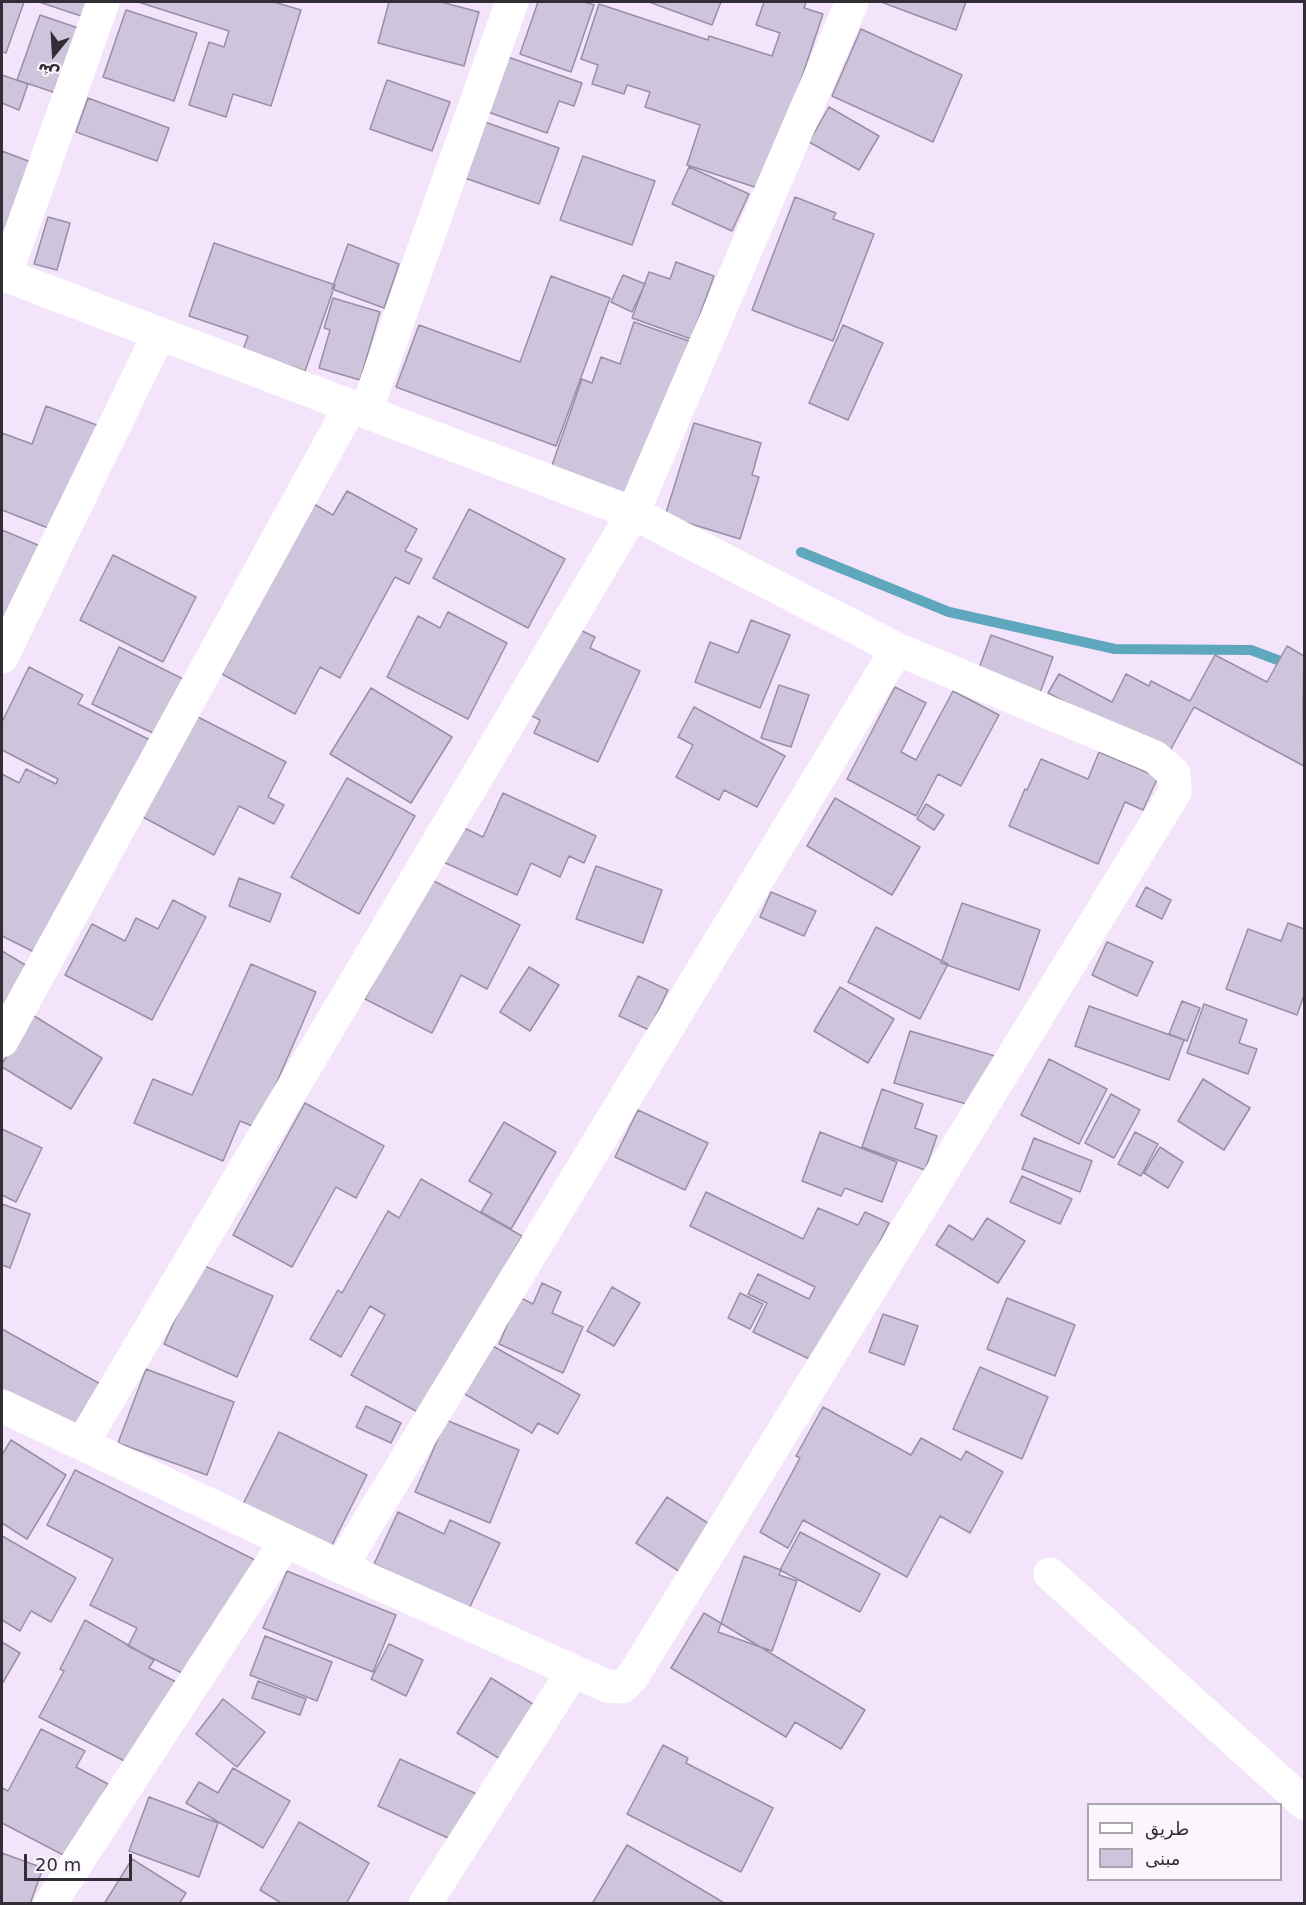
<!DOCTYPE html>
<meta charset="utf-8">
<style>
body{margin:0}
#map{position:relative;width:1306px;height:1905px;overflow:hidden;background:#f3e4fb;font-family:"DejaVu Sans",Vazirmatn,sans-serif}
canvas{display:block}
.frame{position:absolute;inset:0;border:3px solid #332d35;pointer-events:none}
.legend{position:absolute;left:1087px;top:1803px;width:195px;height:78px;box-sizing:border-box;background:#fbf5fe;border:2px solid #aba5ae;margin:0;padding:8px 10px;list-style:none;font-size:18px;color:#332d35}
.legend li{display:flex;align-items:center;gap:12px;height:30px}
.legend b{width:30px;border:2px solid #aba5ae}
.north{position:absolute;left:24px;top:24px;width:60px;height:60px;-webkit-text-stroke:4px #fbf5fe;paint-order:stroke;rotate:198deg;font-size:16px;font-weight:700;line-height:24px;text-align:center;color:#332d35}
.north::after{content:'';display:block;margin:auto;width:21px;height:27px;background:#332d35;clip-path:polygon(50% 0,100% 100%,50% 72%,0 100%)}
.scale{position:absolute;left:24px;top:1854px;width:108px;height:27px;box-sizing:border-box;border:3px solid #332d35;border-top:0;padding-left:8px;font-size:18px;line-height:21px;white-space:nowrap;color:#332d35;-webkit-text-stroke:4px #fbf5fe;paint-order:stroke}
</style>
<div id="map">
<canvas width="1306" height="1905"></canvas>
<div class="frame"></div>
<ul class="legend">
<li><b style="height:8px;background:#fff"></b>طريق</li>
<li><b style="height:16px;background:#cec4db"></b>مبنى</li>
</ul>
<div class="north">ش</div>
<div class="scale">20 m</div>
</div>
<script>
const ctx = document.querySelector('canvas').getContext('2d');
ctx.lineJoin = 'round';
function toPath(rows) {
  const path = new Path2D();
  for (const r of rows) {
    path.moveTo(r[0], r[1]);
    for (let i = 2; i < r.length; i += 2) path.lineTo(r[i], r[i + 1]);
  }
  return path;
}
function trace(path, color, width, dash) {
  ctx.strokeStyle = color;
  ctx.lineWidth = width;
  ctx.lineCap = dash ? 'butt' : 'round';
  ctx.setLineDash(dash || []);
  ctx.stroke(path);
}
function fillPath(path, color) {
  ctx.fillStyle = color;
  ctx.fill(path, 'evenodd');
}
trace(toPath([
 [801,552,949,612,1115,649,1251,650,1304,670]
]), '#5fa7bc', 10);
const building = toPath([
 [2,2,24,2,6,53,2,52,2,2],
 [39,2,96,2,90,19,39,2],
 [138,2,274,2,301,10,271,106,233,94,226,117,189,105,209,42,224,47,229,31,138,2],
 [389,2,441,2,479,12,464,66,378,43,389,2],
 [538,2,584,2,594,5,571,72,520,54,538,2],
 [649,2,721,2,712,25,649,2],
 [764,2,806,2,804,8,823,14,764,190,687,165,700,125,645,107,650,92,627,85,624,94,592,84,598,65,581,59,599,4,708,40,709,36,772,56,780,33,756,25,764,2],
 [881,2,966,2,956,30,881,2],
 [126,10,197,33,174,101,103,77,126,10],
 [40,15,84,30,62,95,17,80,40,15],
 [861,29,962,75,933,142,832,96,861,29],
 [508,57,582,83,574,106,559,101,547,133,488,112,508,57],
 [2,75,28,84,19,110,2,103,2,75],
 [387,80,450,102,432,151,370,129,387,80],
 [88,98,169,128,157,161,76,132,88,98],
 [829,107,879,136,859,170,809,142,829,107],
 [482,121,559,148,539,204,462,177,482,121],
 [2,151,36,164,2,251,2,151],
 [583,156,655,181,632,245,560,220,583,156],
 [689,167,749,194,732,231,672,204,689,167],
 [795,197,836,213,833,219,874,234,833,341,752,310,795,197],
 [48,217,70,223,57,270,34,264,48,217],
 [214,243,335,285,305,371,243,350,248,336,189,316,214,243],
 [348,244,399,264,384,308,332,289,348,244],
 [676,262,714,276,691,339,632,318,649,272,670,279,676,262],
 [623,275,645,284,632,312,611,302,623,275],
 [551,276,610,298,556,446,396,387,419,325,520,362,551,276],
 [333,298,380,312,360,380,319,368,330,330,324,328,333,298],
 [634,322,689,341,634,500,550,471,582,379,592,383,601,357,620,364,634,322],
 [843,325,883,343,848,420,809,403,843,325],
 [46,406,118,433,66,535,2,510,2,433,32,444,46,406],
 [694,423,761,443,752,475,759,477,740,539,665,516,694,423],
 [347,491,417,529,405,551,422,559,409,584,395,577,340,678,320,667,295,714,222,674,314,504,333,515,347,491],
 [469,509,565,559,528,628,433,578,469,509],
 [2,530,64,556,33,629,2,616,2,530],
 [113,555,196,597,163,662,80,620,113,555],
 [448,612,507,643,468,719,387,677,418,616,440,628,448,612],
 [751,620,790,635,760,708,695,682,710,642,738,653,751,620],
 [565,623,595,637,590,648,640,671,598,762,534,733,540,720,524,712,565,623],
 [991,635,1053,657,1040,693,978,671,991,635],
 [1287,646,1304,656,1303,705,1304,766,1194,707,1167,756,1048,693,1059,674,1112,702,1126,674,1149,686,1151,681,1190,701,1215,655,1267,682,1287,646],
 [119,647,183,679,155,734,92,704,119,647],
 [29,667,83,695,78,704,150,740,40,955,2,936,2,774,19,783,26,769,56,784,58,779,2,750,2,722,29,667],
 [779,685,809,695,791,747,761,738,779,685],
 [895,687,926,703,901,752,916,760,953,691,999,715,961,786,938,774,916,816,847,779,895,687],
 [371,688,452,737,411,803,330,754,371,688],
 [694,707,785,756,757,807,724,790,719,800,676,777,693,745,678,737,694,707],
 [194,715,286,762,268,797,284,805,274,824,239,806,214,855,141,816,194,715],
 [1099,752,1158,777,1143,810,1125,802,1098,864,1009,826,1025,789,1027,790,1041,759,1088,779,1099,752],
 [347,778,415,816,359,914,291,877,347,778],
 [503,793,596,836,584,863,569,856,560,877,531,863,517,895,441,861,458,825,483,837,503,793],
 [835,798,920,847,892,895,807,846,835,798],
 [926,804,944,815,934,830,917,819,926,804],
 [596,866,662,890,643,943,576,919,596,866],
 [239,878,281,894,270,922,229,906,239,878],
 [428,878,520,925,487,989,461,975,432,1033,365,999,428,878],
 [1146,887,1171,900,1162,919,1136,906,1146,887],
 [771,892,816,911,804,936,760,917,771,892],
 [173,900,206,917,152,1020,65,975,92,924,125,941,136,918,158,929,173,900],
 [962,903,1040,930,1019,990,941,963,962,903],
 [1288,923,1304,929,1304,995,1297,1015,1226,989,1248,929,1281,941,1288,923],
 [876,927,948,964,920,1019,848,982,876,927],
 [1107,942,1153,962,1137,996,1092,975,1107,942],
 [2,951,32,969,2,1022,2,951],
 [251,964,316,992,257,1128,240,1121,223,1161,134,1123,153,1079,192,1095,251,964],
 [529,967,559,985,530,1031,500,1012,529,967],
 [638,976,668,990,649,1030,619,1016,638,976],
 [840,987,894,1019,868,1063,814,1031,840,987],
 [1182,1001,1200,1008,1187,1041,1169,1034,1182,1001],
 [1204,1004,1247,1020,1239,1043,1257,1049,1248,1074,1187,1053,1204,1004],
 [1089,1006,1184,1040,1169,1080,1075,1046,1089,1006],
 [31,1014,102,1058,71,1109,2,1067,2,1064,31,1014],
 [910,1031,1002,1058,987,1110,894,1083,910,1031],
 [1049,1059,1107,1089,1079,1144,1021,1115,1049,1059],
 [1203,1079,1250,1108,1224,1150,1178,1121,1203,1079],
 [882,1089,923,1104,915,1128,937,1136,925,1170,862,1147,882,1089],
 [1111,1094,1140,1110,1114,1158,1085,1143,1111,1094],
 [305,1103,384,1146,356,1198,336,1187,292,1267,233,1235,305,1103],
 [638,1110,708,1143,685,1190,615,1157,638,1110],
 [504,1122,556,1152,511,1229,481,1212,492,1194,469,1181,504,1122],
 [2,1129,42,1148,16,1202,2,1195,2,1129],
 [820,1132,897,1162,882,1202,845,1188,841,1196,802,1181,820,1132],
 [1135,1132,1158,1144,1141,1176,1118,1164,1135,1132],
 [1034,1138,1092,1161,1080,1192,1022,1169,1034,1138],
 [1160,1147,1183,1162,1168,1188,1144,1173,1160,1147],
 [1022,1176,1072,1199,1060,1224,1010,1202,1022,1176],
 [421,1179,522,1236,421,1414,351,1375,385,1315,370,1306,341,1357,310,1339,338,1290,342,1293,388,1211,399,1218,421,1179],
 [706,1192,803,1239,818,1208,858,1225,865,1212,889,1223,820,1364,753,1332,767,1303,748,1294,758,1274,809,1299,815,1287,690,1226,706,1192],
 [2,1204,30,1214,10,1268,2,1265,2,1204],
 [987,1218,1025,1241,998,1283,936,1245,949,1225,973,1240,987,1218],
 [200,1264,273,1296,237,1377,164,1344,200,1264],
 [542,1283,561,1292,552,1313,583,1327,563,1373,499,1344,519,1297,533,1304,542,1283],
 [612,1287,640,1303,614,1346,587,1331,612,1287],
 [740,1293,763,1304,750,1329,728,1318,740,1293],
 [1007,1298,1075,1325,1055,1376,987,1349,1007,1298],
 [883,1314,918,1326,904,1365,869,1352,883,1314],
 [2,1329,102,1385,74,1434,2,1394,2,1329],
 [491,1345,580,1395,558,1434,538,1423,532,1433,463,1393,491,1345],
 [980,1367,1048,1397,1022,1459,953,1429,980,1367],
 [146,1369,234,1402,207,1475,118,1443,146,1369],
 [366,1406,401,1423,391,1443,356,1427,366,1406],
 [823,1407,911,1455,921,1438,961,1460,966,1451,1003,1472,970,1533,940,1516,907,1577,803,1520,788,1548,760,1532,800,1458,796,1456,823,1407],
 [446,1420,519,1450,490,1523,415,1492,446,1420],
 [279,1432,367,1475,331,1547,243,1504,279,1432],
 [11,1440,66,1475,27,1539,2,1523,2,1455,11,1440],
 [75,1470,261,1563,196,1680,128,1646,137,1628,90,1605,113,1559,47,1525,75,1470],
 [667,1497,711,1525,680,1572,636,1543,667,1497],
 [398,1512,444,1534,450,1520,500,1543,469,1609,374,1564,398,1512],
 [800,1532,880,1574,860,1612,780,1570,800,1532],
 [2,1536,76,1578,51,1622,31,1611,20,1631,2,1620,2,1536],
 [744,1556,781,1570,779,1575,797,1581,772,1651,718,1632,744,1556],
 [287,1571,396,1615,373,1672,263,1628,287,1571],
 [704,1613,865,1710,841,1749,795,1722,786,1737,671,1668,704,1613],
 [85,1620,154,1660,149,1668,180,1684,136,1767,39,1717,64,1671,60,1669,85,1620],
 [265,1636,332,1662,317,1701,250,1675,265,1636],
 [2,1642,20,1653,2,1684,2,1642],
 [389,1644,423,1660,406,1696,371,1679,389,1644],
 [491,1678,536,1706,502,1760,457,1733,491,1678],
 [258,1681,306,1699,300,1715,252,1698,258,1681],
 [223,1699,265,1732,237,1767,196,1734,223,1699],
 [41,1729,85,1751,76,1767,108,1784,69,1858,2,1823,2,1788,8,1791,41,1729],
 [663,1745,688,1758,686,1763,773,1808,741,1872,627,1814,663,1745],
 [400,1759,481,1796,459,1843,378,1806,400,1759],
 [233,1768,290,1801,263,1848,186,1803,199,1782,218,1793,233,1768],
 [149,1797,218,1823,199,1877,129,1851,149,1797],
 [299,1822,369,1863,346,1904,283,1904,260,1890,299,1822],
 [627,1845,726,1904,592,1904,627,1845],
 [2,1853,43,1868,30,1904,2,1904,2,1853],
 [132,1859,186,1893,179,1904,104,1904,132,1859]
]);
fillPath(building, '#cec4db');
trace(building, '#998fa5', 1.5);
trace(toPath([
 [2,274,633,513,897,649,1155,757,1174,774,1175,792,633,1676,622,1687,607,1686,341,1567,2,1406],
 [5,276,103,2],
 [366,411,512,2],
 [2,657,159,334],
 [2,1041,350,407],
 [82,1444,633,513,852,2],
 [341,1567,897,649],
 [1050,1574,1304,1803],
 [50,1904,286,1541],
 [425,1904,573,1671]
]), '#fff', 33);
</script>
